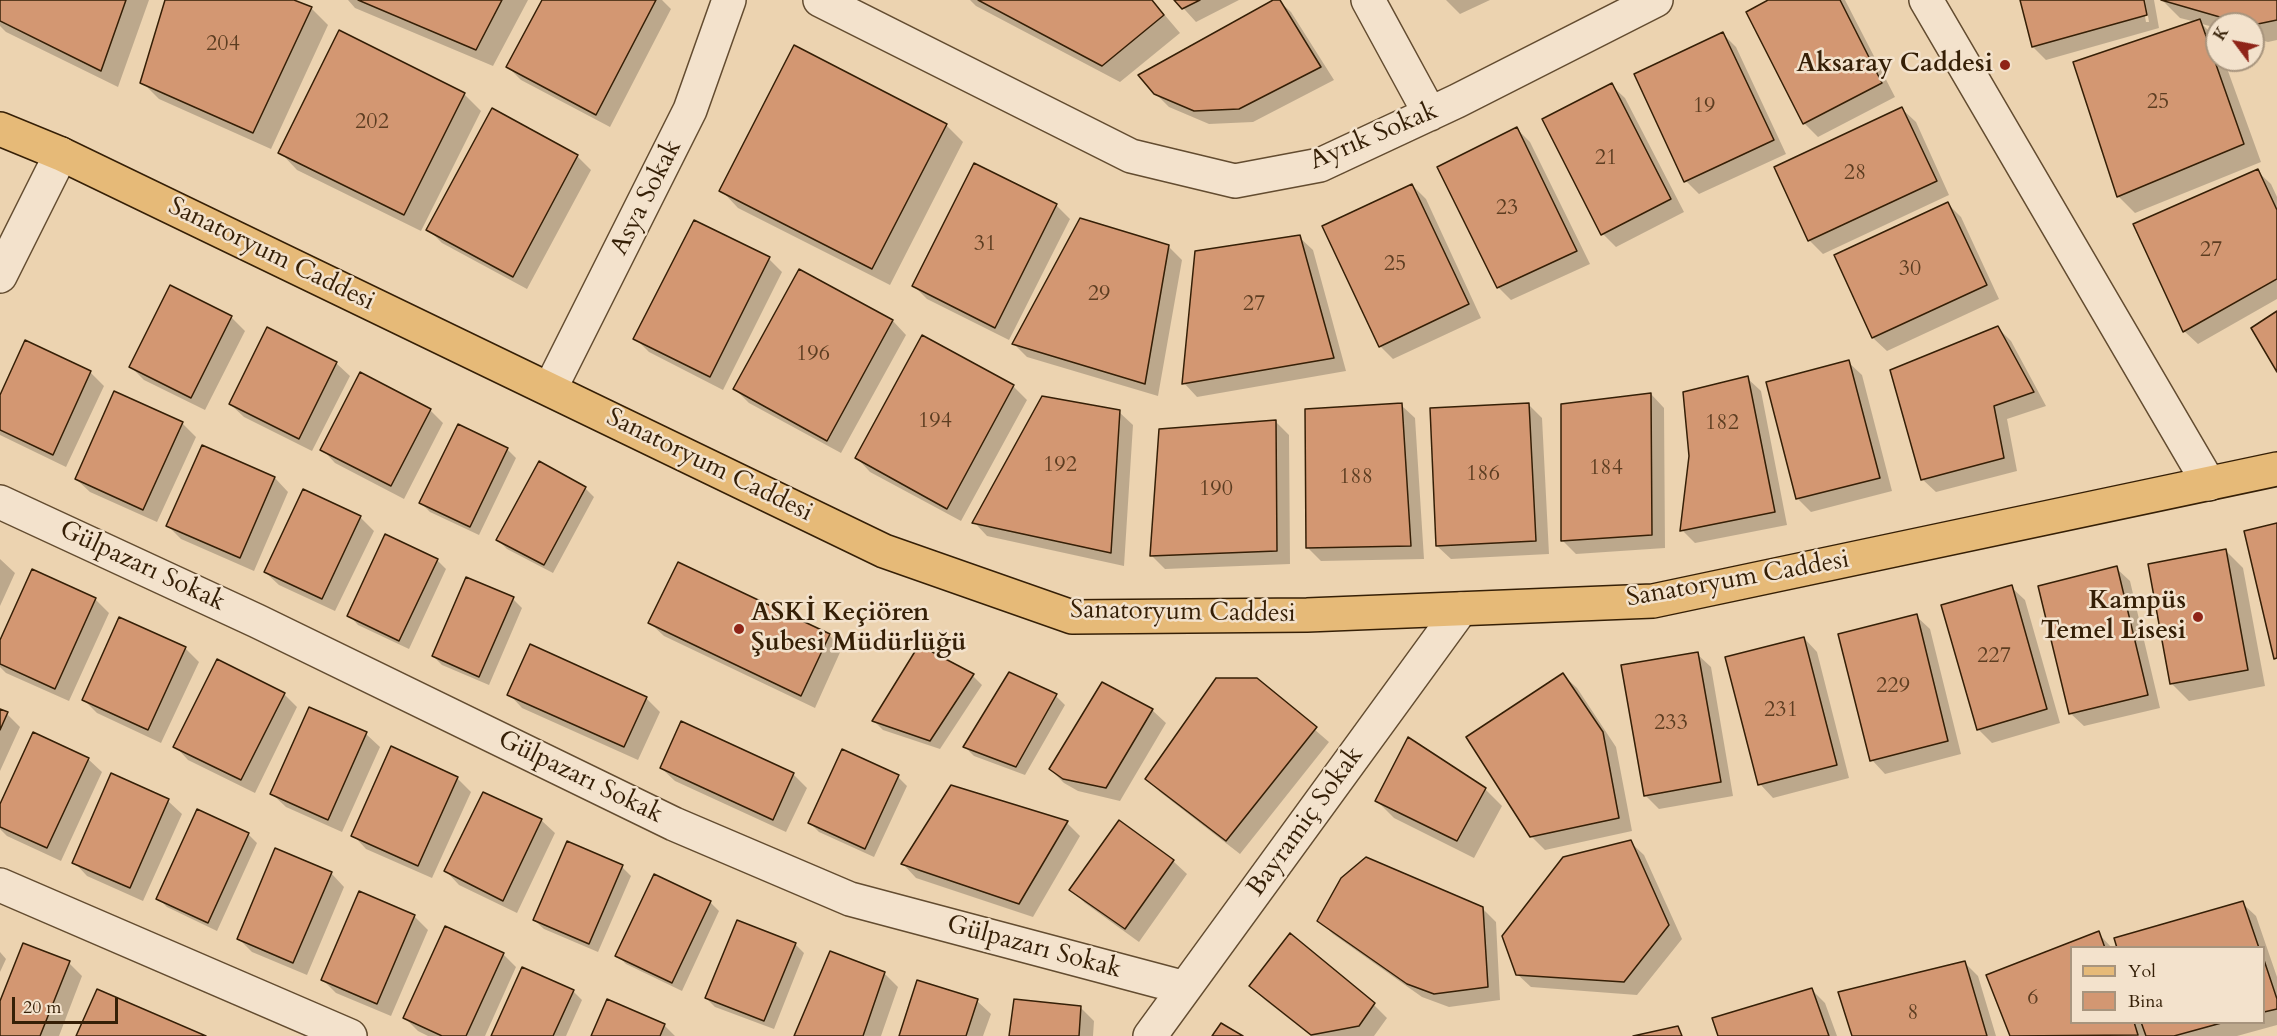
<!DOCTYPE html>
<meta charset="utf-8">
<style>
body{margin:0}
#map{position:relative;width:2277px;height:1036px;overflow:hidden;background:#ecd3b0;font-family:Cardo,serif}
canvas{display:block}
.legend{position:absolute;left:2070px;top:946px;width:195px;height:78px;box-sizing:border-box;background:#f3e2cc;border:2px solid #a7947d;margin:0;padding:8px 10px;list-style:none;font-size:18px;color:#351f06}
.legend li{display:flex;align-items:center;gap:12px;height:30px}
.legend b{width:30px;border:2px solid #a7947d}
.north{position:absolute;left:2205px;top:12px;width:60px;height:60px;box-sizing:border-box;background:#f3e2cc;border:2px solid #a7947d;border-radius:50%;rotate:302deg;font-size:16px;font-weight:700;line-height:24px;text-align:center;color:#351f06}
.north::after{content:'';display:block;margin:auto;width:21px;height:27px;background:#8f2418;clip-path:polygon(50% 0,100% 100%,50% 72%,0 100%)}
.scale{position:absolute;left:12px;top:997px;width:106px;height:27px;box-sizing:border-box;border:3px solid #351f06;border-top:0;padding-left:8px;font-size:18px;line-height:21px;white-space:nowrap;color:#351f06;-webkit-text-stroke:4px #f3e2cc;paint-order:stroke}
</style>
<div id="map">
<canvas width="2277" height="1036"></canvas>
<ul class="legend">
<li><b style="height:8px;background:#e6ba78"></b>Yol</li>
<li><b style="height:16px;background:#d39772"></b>Bina</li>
</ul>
<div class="north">K</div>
<div class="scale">20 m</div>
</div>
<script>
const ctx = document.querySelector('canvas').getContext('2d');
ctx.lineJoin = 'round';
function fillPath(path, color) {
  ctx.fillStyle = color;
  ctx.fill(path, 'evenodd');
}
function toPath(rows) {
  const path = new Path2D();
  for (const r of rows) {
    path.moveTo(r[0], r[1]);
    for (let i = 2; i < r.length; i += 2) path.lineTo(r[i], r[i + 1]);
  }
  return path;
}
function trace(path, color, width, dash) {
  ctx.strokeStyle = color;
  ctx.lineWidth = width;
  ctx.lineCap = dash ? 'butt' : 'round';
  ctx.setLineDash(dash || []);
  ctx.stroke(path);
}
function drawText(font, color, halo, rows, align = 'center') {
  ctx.font = font + ' Cardo,serif';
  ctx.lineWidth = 5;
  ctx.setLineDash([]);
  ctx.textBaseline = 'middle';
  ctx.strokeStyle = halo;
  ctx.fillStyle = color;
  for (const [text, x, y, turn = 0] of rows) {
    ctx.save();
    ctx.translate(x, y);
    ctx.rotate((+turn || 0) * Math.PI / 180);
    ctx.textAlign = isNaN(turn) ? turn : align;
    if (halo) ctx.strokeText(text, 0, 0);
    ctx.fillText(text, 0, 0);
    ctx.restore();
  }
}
fillPath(toPath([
 [0,0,149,0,118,87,6,32,0,26],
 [167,0,290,0,311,8,328,25,271,149,159,99,142,82],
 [348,0,528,0,493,66,355,8],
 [544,0,662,0,671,9,610,127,521,80,508,67],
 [970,0,1152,0,1180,33,1120,82,976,6],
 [1176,0,1239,0,1196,22],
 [1276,0,1278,0,1291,12,1334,80,1253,122,1209,124,1169,107,1155,93],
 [1446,0,1490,0,1460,14],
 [1771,0,1845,0,1895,97,1818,137,1804,123,1748,12],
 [2022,0,2142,0,2146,22,2149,22,2145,0,2154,0,2159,28,2046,60,2033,47],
 [2162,0,2277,0,2277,40,2268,42,2253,38,2253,24,2217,24,2217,28,2202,24,2216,38,2217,60,2224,60,2261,162,2135,213,2118,196,2196,22,2180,18],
 [1723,34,1736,47,1786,154,1699,194,1686,181],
 [1611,85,1625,98,1684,212,1616,247,1603,234],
 [464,94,481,111,421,231,297,170,280,152],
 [1902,109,1916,122,1949,195,1823,254,1809,240],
 [492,110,577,156,591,170,527,289,442,243,428,229],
 [946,125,963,142,890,285,738,208,721,190],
 [1517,129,1530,142,1590,264,1511,300,1498,287],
 [2257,171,2271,184,2277,197,2277,299,2198,344,2184,331],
 [1412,185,1426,199,1481,318,1393,359,1380,346],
 [1948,204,1961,217,1999,299,1887,351,1873,338,1836,256],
 [1056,205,1070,219,1009,340,927,299,914,286],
 [1299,237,1313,250,1346,371,1197,397,1184,383],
 [1168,246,1182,260,1158,396,1027,357,1014,344],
 [769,259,782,272,723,390,649,352,635,338],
 [800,271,893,321,906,335,841,453,749,403,735,389],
 [170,287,232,318,245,331,205,410,144,380,131,367],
 [1998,328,2011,341,2046,406,2007,419,2017,471,1936,492,1922,479],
 [923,337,1013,386,1027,400,961,521,870,472,857,458],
 [1848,362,1862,375,1892,491,1811,512,1798,499,1768,383],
 [336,363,350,376,312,451,244,417,230,404],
 [90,372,104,386,66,467,0,435,0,398],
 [1747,378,1761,391,1787,525,1695,543,1682,530],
 [1651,394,1664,408,1665,548,1576,554,1562,540],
 [1401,405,1415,418,1424,559,1321,561,1308,548],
 [1529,405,1542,418,1549,554,1451,559,1437,546],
 [430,410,443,423,404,499,335,463,322,449],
 [1119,412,1133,425,1124,566,987,536,974,522],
 [1276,422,1289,435,1290,564,1165,569,1152,556],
 [182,423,196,437,157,522,90,492,76,479],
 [203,447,275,478,288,492,254,571,181,539,168,526],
 [507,449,516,458,479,535,430,512,421,503],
 [585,488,594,497,553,573,507,549,498,540],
 [360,517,374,531,335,611,279,585,265,572],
 [2226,551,2243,568,2265,686,2189,701,2172,684],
 [0,559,15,573,0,606],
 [437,560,446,569,409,649,358,625,349,615],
 [2116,568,2130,581,2160,708,2084,726,2070,713],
 [2011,587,2025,600,2060,723,1992,743,1978,729],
 [95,599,109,613,69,701,6,673,0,667,0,644],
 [513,599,522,608,489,685,442,665,433,656],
 [1916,616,1930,629,1961,754,1885,774,1872,760],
 [650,623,829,635,842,648,815,708,664,636],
 [1804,638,1817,652,1849,778,1773,798,1760,784],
 [185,648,199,662,161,743,97,713,84,700],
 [1697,654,1711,667,1733,796,1659,809,1646,796],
 [1009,674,1056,696,1065,705,1025,775,974,756,965,747],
 [1563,675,1577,688,1616,747,1632,831,1545,850,1531,836],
 [973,676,982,685,940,749,883,730,874,721],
 [1256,679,1329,742,1240,854,1160,792,1147,779],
 [284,694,297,707,255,793,188,760,175,746],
 [509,694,646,698,660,712,638,760,522,708],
 [310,709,366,734,380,747,342,832,286,807,272,794],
 [0,710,7,714,20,727,0,771],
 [1152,710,1166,723,1120,801,1078,791,1064,783,1050,769],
 [392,748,457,778,471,792,432,878,366,849,353,835],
 [88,759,102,772,61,861,7,836,0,829,0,807],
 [661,768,793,774,807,788,786,832,675,781],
 [112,775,168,801,182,814,143,901,87,876,74,862],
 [898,777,907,786,874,857,819,832,810,823],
 [1485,789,1502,806,1474,858,1394,818,1377,801],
 [541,820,555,833,517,913,459,885,446,871],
 [1120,822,1173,861,1187,874,1139,942,1085,903,1071,889],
 [1067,823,1080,836,1033,917,916,878,903,864],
 [248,834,257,843,217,931,167,907,158,898],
 [1630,842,1644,855,1682,939,1637,995,1531,987,1517,974],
 [622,867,631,876,598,952,544,929,534,920],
 [331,873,344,887,307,975,252,952,239,939],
 [710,902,719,911,682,991,626,964,617,955],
 [2242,903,2256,916,2277,977,2277,1025,2237,1036,2011,1036,1988,975,2098,933,2112,948,2072,948,2072,1022,2264,1022,2264,948,2118,948],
 [1482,908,1496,922,1500,1000,1449,1007,1422,997,1333,934,1319,921],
 [414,916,428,930,391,1016,336,993,322,979],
 [795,944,804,953,774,1029,715,1007,706,998],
 [0,952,6,959,0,972],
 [503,954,516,967,485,1036,428,1036,418,1031,405,1018],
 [69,963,82,976,59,1036,0,1036,0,1005],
 [1965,963,1978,976,1996,1036,1854,1036],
 [884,973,898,987,881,1036,795,1036],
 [1251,986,1374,1005,1387,1018,1374,1036,1311,1036,1265,1000],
 [1811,989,1825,1003,1837,1036,1720,1036],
 [573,991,582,1000,566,1036,493,1036],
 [977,1001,991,1014,983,1036,900,1036],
 [1080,1007,1094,1021,1093,1036,1010,1036],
 [664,1025,675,1036,593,1036]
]), '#0003');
const building = toPath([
 [0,0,126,0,101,71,0,21,0,0],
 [165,0,294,0,312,7,253,133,140,83,165,0],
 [358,0,502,0,476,50,358,0],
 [542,0,656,0,596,115,506,67,542,0],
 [978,0,1152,0,1164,15,1102,66,978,0],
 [1174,0,1200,0,1182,9,1174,0],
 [1273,0,1280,0,1321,67,1239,109,1194,111,1154,94,1138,75,1273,0],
 [1768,0,1840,0,1882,83,1803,124,1746,12,1768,0],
 [2020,0,2144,0,2147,15,2032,47,2020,0],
 [2161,0,2277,0,2277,20,2253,25,2244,24,2161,0],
 [2200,19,2244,144,2117,197,2073,62,2200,19],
 [339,30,465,93,404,215,278,153,339,30],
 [1723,32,1774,140,1684,182,1634,74,1723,32],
 [794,45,947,124,872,269,719,191,794,45],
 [1612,83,1671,199,1601,235,1542,119,1612,83],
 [1902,107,1937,181,1808,241,1774,167,1902,107],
 [492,108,578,155,513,277,426,230,492,108],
 [1517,127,1577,251,1497,288,1437,167,1517,127],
 [974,163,1057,204,995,328,912,286,974,163],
 [2258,169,2277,210,2277,279,2183,332,2133,224,2258,169],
 [1412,184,1469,304,1379,347,1322,226,1412,184],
 [1948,202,1987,285,1872,338,1834,255,1948,202],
 [1080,218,1169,245,1145,384,1012,344,1080,218],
 [694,220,770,257,710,377,633,339,694,220],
 [1300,235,1334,358,1182,384,1195,251,1300,235],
 [799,269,893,320,827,441,733,389,799,269],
 [170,285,232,316,191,398,129,367,170,285],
 [2277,311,2277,372,2251,328,2277,311],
 [1998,326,2034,392,1994,406,2004,458,1921,480,1890,370,1998,326],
 [267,327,337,362,299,439,229,404,267,327],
 [922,335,1014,385,947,509,855,458,922,335],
 [25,340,91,371,53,455,0,430,0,395,25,340],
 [1849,360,1880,478,1796,499,1766,382,1849,360],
 [360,372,431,409,391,486,320,450,360,372],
 [1748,376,1775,512,1680,531,1689,456,1683,392,1748,376],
 [114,391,183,422,143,510,75,479,114,391],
 [1651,393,1652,535,1561,541,1561,404,1651,393],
 [1042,396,1120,410,1111,553,972,523,1042,396],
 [1402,403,1411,546,1306,548,1305,409,1402,403],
 [1529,403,1536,541,1436,546,1430,408,1529,403],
 [1276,420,1277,551,1150,556,1159,429,1276,420],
 [458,424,508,448,470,527,419,503,458,424],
 [202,445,275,477,240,558,166,526,202,445],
 [539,461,586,487,544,565,496,540,539,461],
 [303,489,361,516,322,599,264,572,303,489],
 [2277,523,2277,658,2274,659,2244,531,2277,523],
 [385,534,438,559,399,641,347,616,385,534],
 [2226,549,2248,670,2170,684,2148,564,2226,549],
 [678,562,830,634,801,696,648,623,678,562],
 [2117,566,2148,695,2069,714,2038,586,2117,566],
 [32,569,96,598,55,689,0,664,0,640,32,569],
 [466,577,514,597,479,677,432,656,466,577],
 [2012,585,2047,709,1977,730,1941,605,2012,585],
 [1917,614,1948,741,1870,761,1838,634,1917,614],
 [119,617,186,647,148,730,82,700,119,617],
 [1804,637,1837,765,1758,785,1725,657,1804,637],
 [530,644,647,697,624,747,507,695,530,644],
 [919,645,974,674,930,741,872,721,919,645],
 [1698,652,1721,782,1644,796,1621,665,1698,652],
 [217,659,285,693,241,780,173,747,217,659],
 [1009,672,1057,694,1016,767,963,747,1009,672],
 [1563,673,1603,732,1619,818,1530,837,1466,737,1563,673],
 [1216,678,1257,678,1317,727,1226,841,1145,779,1216,678],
 [1102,682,1153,709,1106,788,1063,779,1049,769,1102,682],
 [309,707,367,732,328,820,270,794,309,707],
 [0,709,8,712,0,730,0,709],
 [681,721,794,773,773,820,660,768,681,721],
 [33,732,89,758,47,848,0,827,0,804,33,732],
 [1408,737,1486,788,1457,841,1375,801,1408,737],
 [391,746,458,777,418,866,351,836,391,746],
 [842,749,899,775,865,849,808,823,842,749],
 [111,773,169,799,130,888,72,863,111,773],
 [951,785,1068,821,1019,904,901,864,951,785],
 [483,792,542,819,503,901,444,871,483,792],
 [197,809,249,833,208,923,156,899,197,809],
 [1119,820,1174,860,1125,929,1069,890,1119,820],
 [1631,840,1669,925,1624,982,1516,975,1502,936,1563,857,1631,840],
 [567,841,623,865,589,944,533,920,567,841],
 [275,848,332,872,293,963,237,939,275,848],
 [1366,857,1483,907,1488,987,1434,994,1407,984,1317,921,1341,878,1366,857],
 [654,874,711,901,672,983,615,956,654,874],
 [359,891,415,915,377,1004,321,980,359,891],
 [2243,901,2259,948,2117,948,2114,938,2243,901],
 [737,920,796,943,764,1021,705,998,737,920],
 [445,926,504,953,466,1036,442,1036,403,1018,445,926],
 [2099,931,2105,948,2072,948,2072,1022,2134,1022,2138,1035,2010,1036,1986,975,2099,931],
 [1290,933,1375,1003,1359,1026,1311,1035,1249,986,1290,933],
 [23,943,70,961,40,1036,0,1036,0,1001,23,943],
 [830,951,885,972,863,1036,794,1036,830,951],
 [2264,960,2277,999,2277,1009,2264,1012,2264,960],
 [1965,961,1987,1036,1852,1036,1838,992,1965,961],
 [522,967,574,990,553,1036,491,1036,522,967],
 [917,980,978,999,966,1036,899,1036,917,980],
 [1812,988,1829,1036,1718,1036,1712,1018,1812,988],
 [97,989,206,1036,76,1036,97,989],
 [607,999,665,1024,660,1036,591,1036,607,999],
 [1014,999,1081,1006,1079,1036,1009,1036,1014,999],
 [2141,1022,2225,1022,2174,1036,2146,1036,2141,1022],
 [1221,1023,1243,1036,1212,1036,1221,1023],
 [1678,1026,1682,1036,1633,1036,1678,1026]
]);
fillPath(building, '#d39772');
trace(building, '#351f06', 1.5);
const minor = toPath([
 [820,0,1131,156,1235,181,1320,165,1457,101,1656,0],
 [1368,0,1430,114],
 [1926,0,2209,484],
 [0,276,61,154],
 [550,389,690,110,729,0],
 [0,502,257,621,674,824,850,899,1185,988],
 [0,885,350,1036],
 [1150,1036,1461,609]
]);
const major = toPath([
 [0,129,61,154,884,551,1072,617,1307,615,1653,601,2277,469]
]);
trace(minor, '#634c30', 36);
trace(major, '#351f06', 36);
trace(minor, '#f3e2cc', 33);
trace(major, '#e6ba78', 33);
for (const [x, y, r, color] of [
 [2005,65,6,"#8f2418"],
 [2198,617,6,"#8f2418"],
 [739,629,6,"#8f2418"]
]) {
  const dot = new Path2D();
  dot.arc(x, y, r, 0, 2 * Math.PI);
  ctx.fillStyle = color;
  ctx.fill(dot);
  trace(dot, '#f3e2cc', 2);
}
drawText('22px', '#5c3d21', null, [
 ["204",223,45],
 ["25",2158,103],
 ["19",1704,107],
 ["202",372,123],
 ["21",1606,159],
 ["28",1855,174],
 ["23",1507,209],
 ["31",985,245],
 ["27",2211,251],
 ["25",1395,265],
 ["30",1910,270],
 ["29",1099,295],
 ["27",1254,305],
 ["196",813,355],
 ["194",935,422],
 ["182",1722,424],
 ["192",1060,466],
 ["184",1606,469],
 ["186",1483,475],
 ["188",1356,478],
 ["190",1216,490],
 ["227",1994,657],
 ["229",1893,687],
 ["231",1781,711],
 ["233",1671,724],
 ["6",2033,999],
 ["8",1913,1014]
]);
drawText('bold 26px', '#351f06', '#f3e2cc', [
 ["Aksaray Caddesi",1993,65],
 ["Kampüs",2186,602],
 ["Temel Lisesi",2186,632],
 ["ASKİ Keçiören",751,614,"left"],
 ["Şubesi Müdürlüğü",751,644,"left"]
], 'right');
drawText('26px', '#351f06', '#f3e2cc', [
 ["Ayrık Sokak",1374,137,-23],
 ["Asya Sokak",647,198,-63],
 ["Sanatoryum Caddesi",271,255,26],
 ["Sanatoryum Caddesi",709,466,26],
 ["Gülpazarı Sokak",142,567,25],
 ["Sanatoryum Caddesi",1738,580,-10],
 ["Sanatoryum Caddesi",1183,613,1],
 ["Gülpazarı Sokak",580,778,26],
 ["Bayramiç Sokak",1306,822,-54],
 ["Gülpazarı Sokak",1034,948,15]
]);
</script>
